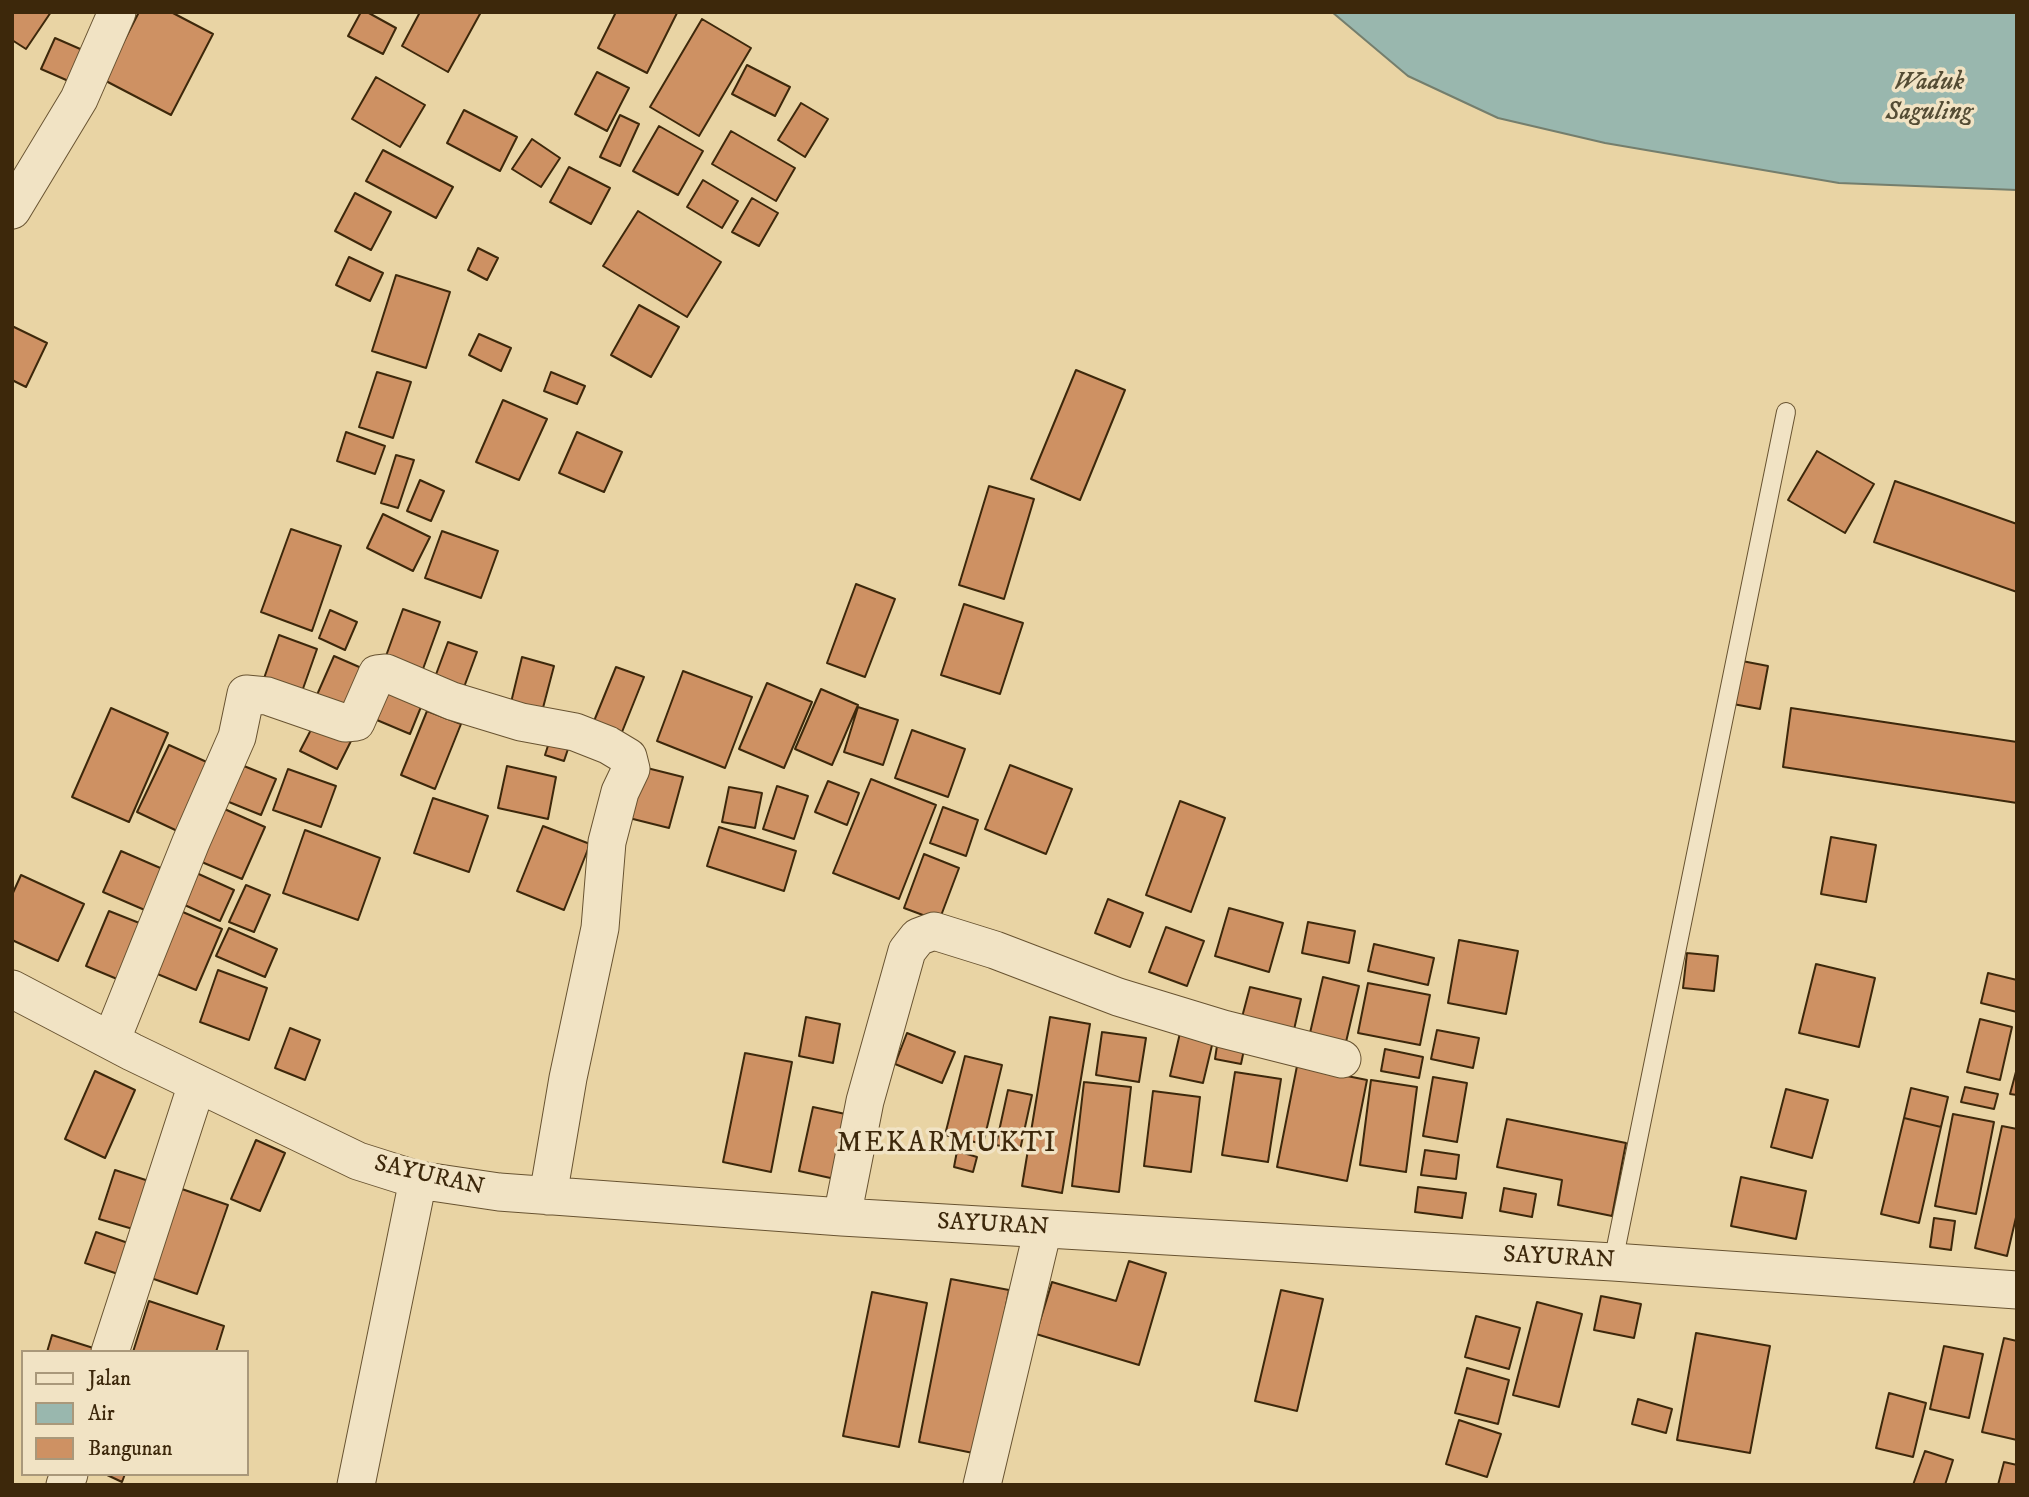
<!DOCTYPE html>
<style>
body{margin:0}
#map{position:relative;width:2029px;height:1497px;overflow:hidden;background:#e9d4a4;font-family:"IM FELL DW Pica",serif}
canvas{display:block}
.frame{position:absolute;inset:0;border:14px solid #3d280b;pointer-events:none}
.legend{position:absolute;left:21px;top:1350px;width:228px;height:126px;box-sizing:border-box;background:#f1e3c4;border:2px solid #a9987a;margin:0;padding:9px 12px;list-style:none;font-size:21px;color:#3d280b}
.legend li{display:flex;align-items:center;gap:14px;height:35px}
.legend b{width:35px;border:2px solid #a9987a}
</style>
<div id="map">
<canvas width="2029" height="1497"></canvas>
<div class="frame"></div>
<ul class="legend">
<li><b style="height:9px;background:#f1e3c4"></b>Jalan</li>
<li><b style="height:19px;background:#99b7ae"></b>Air</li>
<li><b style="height:19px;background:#ce9163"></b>Bangunan</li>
</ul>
</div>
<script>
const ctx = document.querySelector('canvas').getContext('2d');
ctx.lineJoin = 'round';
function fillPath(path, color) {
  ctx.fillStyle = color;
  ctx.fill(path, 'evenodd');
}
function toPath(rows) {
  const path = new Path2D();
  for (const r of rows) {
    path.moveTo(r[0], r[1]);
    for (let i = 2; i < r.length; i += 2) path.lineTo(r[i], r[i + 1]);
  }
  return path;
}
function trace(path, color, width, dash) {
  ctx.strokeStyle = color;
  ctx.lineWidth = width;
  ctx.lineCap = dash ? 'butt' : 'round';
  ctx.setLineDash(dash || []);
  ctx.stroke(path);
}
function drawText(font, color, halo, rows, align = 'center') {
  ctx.font = font + ' "IM FELL DW Pica",serif';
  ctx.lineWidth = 7;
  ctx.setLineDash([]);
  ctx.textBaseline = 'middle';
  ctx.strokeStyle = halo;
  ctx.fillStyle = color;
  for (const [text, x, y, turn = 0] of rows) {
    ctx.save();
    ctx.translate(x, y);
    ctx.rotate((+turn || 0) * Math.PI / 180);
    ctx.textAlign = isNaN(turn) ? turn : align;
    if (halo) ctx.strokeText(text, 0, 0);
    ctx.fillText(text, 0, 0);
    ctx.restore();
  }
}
const water = toPath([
 [1332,12,2017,12,2017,190,1839,183,1605,143,1498,118,1408,76,1332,12]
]);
fillPath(water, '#99b7ae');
trace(water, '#747e6d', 2);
const building = toPath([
 [12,12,51,12,26,49,12,40,12,12],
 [139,12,171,12,213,34,171,115,104,80,139,12],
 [361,12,367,12,396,28,383,54,348,36,361,12],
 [420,12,481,12,448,72,402,46,420,12],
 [616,12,677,13,647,73,598,48,616,12],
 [702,19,751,48,699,136,650,107,702,19],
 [55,38,94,55,80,86,41,69,55,38],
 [747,65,790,87,775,116,732,94,747,65],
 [597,72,629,88,607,131,575,114,597,72],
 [376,77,425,105,400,147,352,119,376,77],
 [801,103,828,119,805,157,778,140,801,103],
 [464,110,517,137,500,171,447,143,464,110],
 [620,115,639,124,620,166,600,157,620,115],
 [659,126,703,151,678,195,633,171,659,126],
 [731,131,795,168,776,201,712,164,731,131],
 [532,139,560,158,541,187,512,169,532,139],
 [383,150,453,187,436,218,366,181,383,150],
 [569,167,610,188,591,224,550,202,569,167],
 [703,180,738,201,722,228,687,207,703,180],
 [355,193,391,212,371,250,335,231,355,193],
 [752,198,778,213,759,246,732,232,752,198],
 [638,211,721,262,687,317,603,266,638,211],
 [478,248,498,258,487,280,468,270,478,248],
 [349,257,383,273,370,301,336,285,349,257],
 [396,275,450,292,426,368,372,351,396,275],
 [639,305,679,327,651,377,611,355,639,305],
 [12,326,47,343,26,387,12,380,12,326],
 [479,334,511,348,501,371,469,355,479,334],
 [1076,370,1125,390,1080,500,1031,479,1076,370],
 [377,372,411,382,393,438,359,427,377,372],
 [551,372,585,386,577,404,544,391,551,372],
 [503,400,547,419,519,480,476,462,503,400],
 [346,432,385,446,375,474,337,461,346,432],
 [577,432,622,452,604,492,559,473,577,432],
 [1817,451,1874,484,1845,533,1788,500,1817,451],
 [396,455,414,460,398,508,381,503,396,455],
 [420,480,444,491,431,521,407,511,420,480],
 [1895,481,2017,524,2017,592,1874,542,1895,481],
 [989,486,1034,499,1004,599,959,585,989,486],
 [383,514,430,537,413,571,367,548,383,514],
 [291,529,341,546,312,631,261,612,291,529],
 [442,531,498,551,481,598,425,578,442,531],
 [856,584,895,599,865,677,827,663,856,584],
 [964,604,1023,623,1000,694,941,675,964,604],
 [403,609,440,622,419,680,382,667,403,609],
 [330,610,357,622,345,650,319,638,330,610],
 [279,635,317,649,299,700,261,687,279,635],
 [448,642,477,652,460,698,431,688,448,642],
 [334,656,373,673,352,720,313,704,334,656],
 [522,657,554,666,539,723,508,715,522,657],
 [1742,661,1768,666,1760,709,1733,704,1742,661],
 [616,667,644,677,620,737,592,726,616,667],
 [683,671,752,697,725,768,657,741,683,671],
 [380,678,425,697,410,734,365,715,380,678],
 [767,683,812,702,784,768,739,749,767,683],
 [821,689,858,705,832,765,795,749,821,689],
 [858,707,898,720,883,765,844,752,858,707],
 [111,708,168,733,129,822,72,797,111,708],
 [1791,708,2017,742,2017,803,1783,767,1791,708],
 [427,711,461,724,435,789,401,775,427,711],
 [315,722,351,741,337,769,300,751,315,722],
 [553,730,572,737,564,761,545,755,553,730],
 [912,730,965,749,948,797,895,778,912,730],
 [169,745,220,768,188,836,137,812,169,745],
 [239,764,276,779,261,815,224,800,239,764],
 [1010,765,1072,789,1046,854,985,829,1010,765],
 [507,766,556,777,548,819,498,808,507,766],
 [643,767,683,777,669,828,629,818,643,767],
 [288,769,336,786,321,827,273,810,288,769],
 [871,779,936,805,899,899,833,873,871,779],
 [828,781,859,793,847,825,815,812,828,781],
 [777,786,808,796,794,839,763,829,777,786],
 [729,787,762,793,755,828,722,822,729,787],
 [433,798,488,816,469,872,414,853,433,798],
 [1180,801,1225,818,1191,912,1146,895,1180,801],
 [220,807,265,827,242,879,197,860,220,807],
 [943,807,978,820,966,856,930,843,943,807],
 [543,826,590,844,564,910,517,891,543,826],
 [719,827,796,851,784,891,707,866,719,827],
 [305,830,380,858,358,920,283,893,305,830],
 [1831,837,1876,845,1866,902,1821,894,1831,837],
 [121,851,172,873,154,914,103,892,121,851],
 [924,854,959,868,939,921,904,908,924,854],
 [192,871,234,890,220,921,178,902,192,871],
 [21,875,84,904,58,961,12,940,12,895,21,875],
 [246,885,270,895,254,932,229,922,246,885],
 [1108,899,1143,913,1130,947,1095,933,1108,899],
 [169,906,222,929,196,990,143,968,169,906],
 [1229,908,1283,923,1269,972,1215,956,1229,908],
 [109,911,152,928,129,984,86,966,109,911],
 [1308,922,1355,931,1349,963,1302,953,1308,922],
 [1166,927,1204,941,1187,986,1149,972,1166,927],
 [229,928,277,949,265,977,216,956,229,928],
 [1459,940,1518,951,1506,1014,1448,1003,1459,940],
 [1374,944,1434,958,1428,985,1368,971,1374,944],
 [1687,953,1718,956,1714,991,1683,988,1687,953],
 [1816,964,1875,978,1859,1047,1799,1033,1816,964],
 [218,970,267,988,249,1040,200,1022,218,970],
 [1988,973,2017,980,2017,1012,1981,1003,1988,973],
 [1323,977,1359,986,1346,1042,1310,1033,1323,977],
 [1368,983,1430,995,1420,1045,1358,1033,1368,983],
 [1250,987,1301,999,1293,1034,1241,1021,1250,987],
 [806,1017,840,1024,833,1063,799,1056,806,1017],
 [1050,1017,1090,1024,1062,1193,1022,1186,1050,1017],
 [1980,1019,2012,1027,2000,1080,1967,1072,1980,1019],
 [290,1028,320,1040,305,1080,275,1068,290,1028],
 [1437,1030,1479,1038,1473,1068,1431,1059,1437,1030],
 [1102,1032,1146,1038,1139,1082,1096,1075,1102,1032],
 [907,1033,955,1052,942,1083,895,1064,907,1033],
 [1180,1033,1213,1041,1203,1083,1170,1076,1180,1033],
 [1218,1039,1245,1045,1241,1064,1215,1059,1218,1039],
 [1385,1049,1423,1057,1419,1078,1381,1071,1385,1049],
 [745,1053,792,1062,771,1172,723,1162,745,1053],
 [965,1056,1002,1065,983,1144,945,1135,965,1056],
 [1297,1066,1367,1080,1347,1181,1277,1167,1297,1066],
 [2017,1068,2017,1095,2010,1094,2017,1068],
 [95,1071,135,1090,105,1158,65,1139,95,1071],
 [1235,1072,1281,1079,1268,1162,1222,1155,1235,1072],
 [1433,1077,1467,1083,1457,1142,1423,1136,1433,1077],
 [1371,1080,1417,1087,1406,1172,1360,1165,1371,1080],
 [1084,1082,1131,1087,1119,1192,1072,1186,1084,1082],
 [1965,1087,1998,1094,1994,1109,1961,1102,1965,1087],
 [1911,1088,1948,1097,1941,1127,1904,1118,1911,1088],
 [1786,1089,1828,1100,1812,1158,1771,1147,1786,1089],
 [1008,1090,1032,1095,1020,1150,996,1145,1008,1090],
 [1153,1091,1200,1097,1191,1172,1144,1166,1153,1091],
 [813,1107,850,1115,835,1179,799,1171,813,1107],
 [1953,1114,1994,1122,1976,1214,1935,1206,1953,1114],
 [1904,1118,1941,1127,1919,1223,1881,1214,1904,1118],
 [1507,1119,1626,1143,1612,1216,1558,1205,1562,1180,1497,1167,1507,1119],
 [2002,1126,2017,1129,2017,1213,2007,1256,1975,1248,2002,1126],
 [256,1140,285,1153,260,1211,231,1199,256,1140],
 [1425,1150,1459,1155,1456,1179,1421,1175,1425,1150],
 [957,1151,977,1157,973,1172,954,1167,957,1151],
 [115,1170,158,1184,143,1232,99,1219,115,1170],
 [1741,1177,1806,1191,1796,1239,1731,1226,1741,1177],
 [1418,1187,1466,1193,1462,1218,1415,1212,1418,1187],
 [179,1188,228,1205,197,1294,148,1277,179,1188],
 [1504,1188,1536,1194,1532,1217,1500,1211,1504,1188],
 [1934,1218,1955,1221,1951,1250,1930,1247,1934,1218],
 [96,1232,134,1245,124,1276,85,1263,96,1232],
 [1129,1261,1166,1273,1139,1365,1036,1334,1052,1282,1116,1301,1129,1261],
 [951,1279,1009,1290,978,1454,919,1442,951,1279],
 [1281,1290,1323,1299,1297,1411,1255,1401,1281,1290],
 [872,1292,927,1303,899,1447,843,1436,872,1292],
 [1601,1296,1641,1304,1634,1338,1594,1330,1601,1296],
 [149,1301,224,1326,216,1352,133,1352,149,1301],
 [1537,1302,1582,1314,1559,1407,1513,1395,1537,1302],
 [1476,1316,1520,1328,1509,1369,1465,1357,1476,1316],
 [1696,1333,1770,1346,1750,1453,1677,1440,1696,1333],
 [52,1335,106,1352,47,1352,52,1335],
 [2004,1338,2017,1341,2017,1440,1982,1432,2004,1338],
 [1944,1346,1983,1354,1969,1418,1930,1409,1944,1346],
 [1467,1368,1509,1380,1498,1424,1455,1413,1467,1368],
 [1889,1393,1926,1403,1913,1457,1876,1448,1889,1393],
 [1638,1399,1672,1409,1666,1433,1632,1424,1638,1399],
 [1459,1420,1501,1434,1487,1477,1446,1464,1459,1420],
 [1925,1451,1953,1460,1945,1485,1913,1485,1925,1451],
 [2004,1462,2017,1465,2017,1485,1998,1485,2004,1462],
 [105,1474,125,1474,122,1482,105,1474]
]);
fillPath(building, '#ce9163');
trace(building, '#3d280b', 2);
const service = toPath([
 [1613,1262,1786,412]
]);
const minor = toPath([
 [12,210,79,99,117,12],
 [12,989,132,1052,358,1161,418,1180,499,1192,842,1217,1613,1262,2017,1290],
 [111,1041,191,842,237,737,246,694,267,696,345,723,356,722,377,674,386,673,452,701,521,722,575,732,608,745,628,757,631,769,620,792,607,842,600,928,568,1078,548,1196],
 [842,1217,865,1101,907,951,918,937,934,931,995,950,1118,997,1223,1029,1342,1059],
 [110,1352,197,1084],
 [65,1485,69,1474],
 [356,1485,418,1180],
 [982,1485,1043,1229]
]);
trace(service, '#685331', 20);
trace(minor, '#685331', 39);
trace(service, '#f1e3c4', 18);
trace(minor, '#f1e3c4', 37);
drawText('24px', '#3d280b', '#f1e3c4', [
 ["SAYURAN",429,1177,13],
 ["SAYURAN",993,1226,3],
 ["SAYURAN",1559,1259,3]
]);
drawText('italic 26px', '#544c34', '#f1e3c4', [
 ["Waduk",1929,84],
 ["Saguling",1929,114]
]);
ctx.letterSpacing = '2px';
drawText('28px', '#3d280b', '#f1e3c4', [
 ["MEKARMUKTI",947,1145]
]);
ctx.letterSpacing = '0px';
</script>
